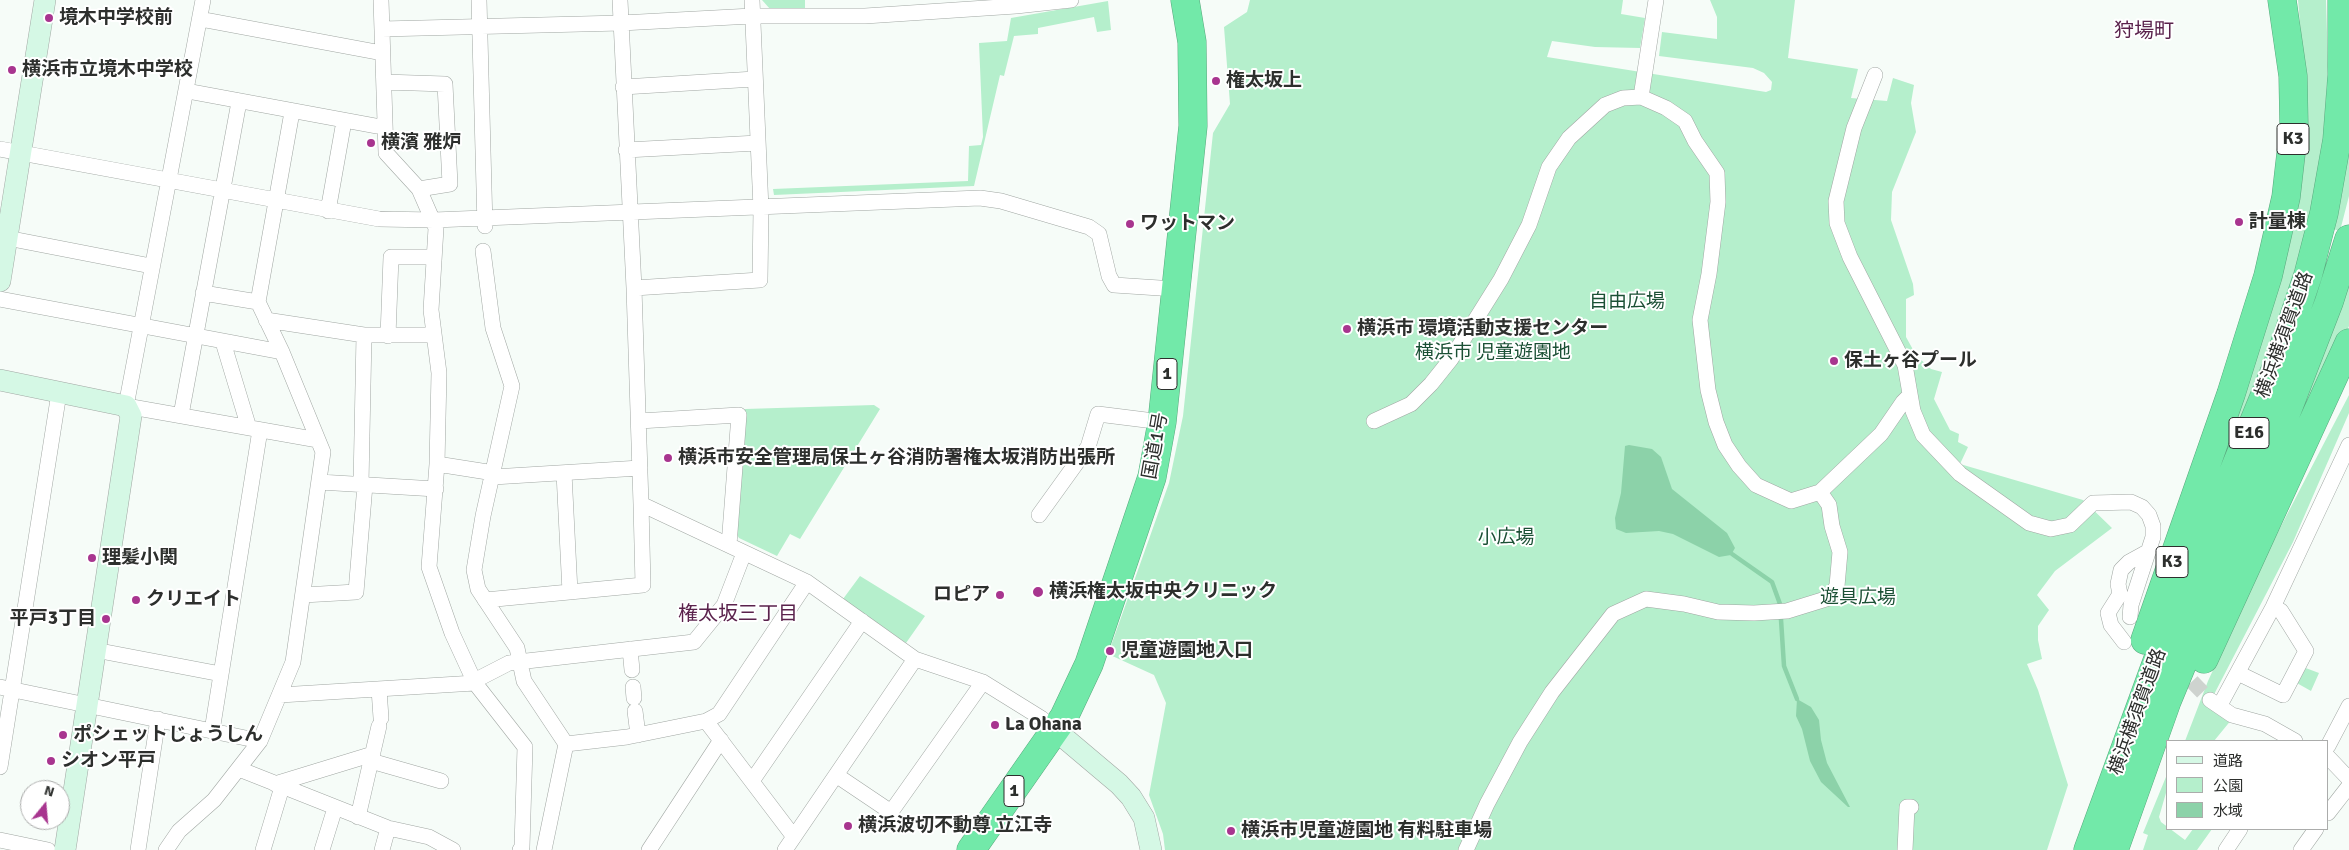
<!DOCTYPE html>
<meta charset="utf-8">
<style>
body{margin:0}
#map{position:relative;width:2349px;height:850px;overflow:hidden;background:#f6fcf8;font-family:Signika,"Noto Sans JP",sans-serif}
canvas{display:block}
.legend{position:absolute;left:2166px;top:740px;width:162px;height:90px;box-sizing:border-box;background:#fff;border:1px solid #abacab;margin:0;padding:6px 9px;list-style:none;font-size:15px;color:#2d2f2d}
.legend li{display:flex;align-items:center;gap:10px;height:25px}
.legend b{width:25px;border:1px solid #abacab}
.north{position:absolute;left:20px;top:780px;width:50px;height:50px;box-sizing:border-box;background:#fff;border:1px solid #abacab;border-radius:50%;rotate:17deg;font-size:14px;font-weight:700;line-height:20px;text-align:center;color:#2d2f2d}
.north::after{content:'';display:block;margin:auto;width:18px;height:22px;background:#a8358f;clip-path:polygon(50% 0,100% 100%,50% 72%,0 100%)}
</style>
<div id="map">
<canvas width="2349" height="850"></canvas>
<ul class="legend">
<li><b style="height:6px;background:#d5f8e5"></b>道路</li>
<li><b style="height:14px;background:#b5efcc"></b>公園</li>
<li><b style="height:14px;background:#8cd2a9"></b>水域</li>
</ul>
<div class="north">N</div>
</div>
<script>
const ctx = document.querySelector('canvas').getContext('2d');
ctx.lineJoin = 'round';
function fillPath(path, color) {
  ctx.fillStyle = color;
  ctx.fill(path, 'evenodd');
}
function toPath(rows) {
  const path = new Path2D();
  for (const r of rows) {
    path.moveTo(r[0], r[1]);
    for (let i = 2; i < r.length; i += 2) path.lineTo(r[i], r[i + 1]);
  }
  return path;
}
function trace(path, color, width, dash) {
  ctx.strokeStyle = color;
  ctx.lineWidth = width;
  ctx.lineCap = dash ? 'butt' : 'round';
  ctx.setLineDash(dash || []);
  ctx.stroke(path);
}
function drawText(font, color, halo, rows, align = 'center') {
  ctx.font = font + ' Signika,"Noto Sans JP",sans-serif';
  ctx.lineWidth = 4;
  ctx.setLineDash([]);
  ctx.textBaseline = 'middle';
  ctx.strokeStyle = halo;
  ctx.fillStyle = color;
  for (const [text, x, y, turn = 0] of rows) {
    ctx.save();
    ctx.translate(x, y);
    ctx.rotate((+turn || 0) * Math.PI / 180);
    ctx.textAlign = isNaN(turn) ? turn : align;
    if (halo) ctx.strokeText(text, 0, 0);
    ctx.fillText(text, 0, 0);
    ctx.restore();
  }
}
fillPath(toPath([
 [762,0,805,0,805,9,770,9],
 [1250,0,1623,0,1621,14,1645,18,1640,48,1595,47,1552,41,1547,57,1766,92,1771,90,1772,82,1764,73,1753,68,1659,56,1662,32,1717,39,1717,17,1710,0,1795,0,1788,58,1858,69,1851,98,1887,101,1893,78,1914,85,1911,103,1916,132,1892,192,1891,220,1913,284,1914,295,1906,299,1906,337,1916,355,1931,369,1942,372,1934,399,1950,430,1959,434,1958,442,1968,447,1960,464,2083,500,2112,528,2055,571,2037,595,2049,610,2038,626,2038,640,2042,659,2027,664,2038,690,2068,785,2047,850,1165,850,1163,834,1149,795,1166,703,1154,675,1108,654,1169,483,1183,416,1213,133,1230,104,1224,27,1247,12],
 [2298,0,2326,0,2328,66,2322,163,2306,233,2276,329,2197,526,2291,232,2307,104],
 [1108,1,1111,30,1097,32,1094,17,1038,28,1038,34,1014,36,1004,76,1000,75,974,186,774,195,773,189,968,181,969,146,981,145,983,137,979,43,1007,41,1011,18],
 [2349,114,2349,196,2340,231,2333,229],
 [2349,274,2349,326,2296,442,2287,439],
 [2349,395,2349,413,2293,542,2208,706,2232,719,2214,741,2185,741,2208,681,2265,557],
 [874,405,880,409,800,539,790,534,777,556,739,538,736,533,745,409],
 [860,576,925,616,906,643,843,599],
 [2303,667,2319,673,2311,691,2295,682],
 [2168,772,2168,786,2159,817,2161,822,2185,840,2193,829,2212,829,2197,850,2143,850,2148,835,2143,833]
]), '#b5efcc');
fillPath(toPath([
 [1629,445,1652,449,1661,457,1672,489,1727,533,1735,548,1731,555,1719,557,1673,534,1659,531,1626,533,1616,529,1615,518,1621,493,1625,446],
 [1797,699,1811,707,1819,720,1821,740,1827,763,1850,807,1848,807,1821,782,1810,761,1802,729,1796,716]
]), '#8cd2a9');
trace(toPath([
 [1732,554,1772,582,1780,604,1784,666,1797,699]
]), '#8cd2a9', 4.5);
trace(toPath([
 [2176,665,2210,700]
]), '#ced3cf', 15, [15, 8]);
const street = toPath([
 [203,0,126,406,318,440],
 [381,0,386,153,419,189,436,228,431,310,439,373,437,464,429,567,452,633,475,683,525,747,522,847,520,850],
 [479,0,485,226],
 [620,0,634,288,641,504,807,582,915,659,983,682,1041,718,1055,730],
 [200,19,382,53],
 [382,29,621,23,752,16,865,16,1016,6,1071,0],
 [1875,75,1854,128,1836,201,1837,223,1850,257,1905,365,1913,411,1923,435,1960,474,2029,523,2051,529,2070,525,2093,503,2131,502,2142,507,2149,515,2153,526,2153,537,2131,605,2130,617],
 [384,82,445,84,450,184,419,189],
 [623,87,755,79],
 [187,91,376,126],
 [1641,97,1656,0],
 [0,149,379,219,434,220,980,198,1001,201,1089,227,1099,234,1109,276,1114,285,1175,289],
 [626,150,758,143],
 [328,211,344,121],
 [7,238,151,266],
 [483,251,493,328,512,386,483,516,474,570,478,589,517,648,524,681,566,744,544,850],
 [634,288,760,280,761,209,752,0],
 [203,293,258,302],
 [0,299,282,352],
 [266,320,364,335,434,335],
 [388,336,391,257,434,257],
 [223,342,249,428],
 [181,415,239,102],
 [639,421,739,415,729,545],
 [1374,421,1411,404,1431,384,1451,359,1501,279,1529,225,1549,167,1569,138,1605,105,1623,98,1641,97,1666,108,1685,121,1695,141,1717,173,1718,202,1709,274,1700,320,1708,390,1716,422,1725,445,1739,466,1756,485,1791,501,1820,492,1881,434,1903,402,1910,395],
 [437,464,494,473],
 [564,473,570,592],
 [493,477,640,468],
 [319,482,436,489],
 [361,484,364,335],
 [1039,515,1088,447,1098,414,1162,422],
 [303,595,356,592,365,485],
 [485,600,643,585,641,504],
 [2124,642,2111,625,2108,613,2120,594,2118,584,2121,570,2129,562,2149,551],
 [630,649,632,670],
 [95,650,221,674],
 [2238,673,2283,695,2306,651,2281,611,2273,607],
 [474,681,509,663,694,642,724,605,744,553],
 [0,687,260,741],
 [633,687,634,698],
 [379,689,381,718],
 [280,695,475,683],
 [2210,700,2232,715,2265,724,2295,741],
 [2220,705,2273,607,2349,445],
 [635,711,638,735],
 [706,721,794,837],
 [212,731,260,430],
 [566,744,627,737,706,721,719,714,807,582],
 [2328,746,2349,706],
 [2328,757,2349,779],
 [371,761,441,781],
 [0,767,59,393],
 [239,769,388,828,429,837,453,850],
 [836,775,891,812,983,682],
 [752,781,862,621],
 [275,784,373,754],
 [2328,813,2349,786],
 [358,817,379,726],
 [0,840,48,850],
 [138,850,158,719],
 [166,850,179,831,214,800,260,741,293,662,323,452,282,352,258,302,292,112],
 [263,850,282,787],
 [322,850,335,808],
 [382,850,388,828],
 [649,850,721,740],
 [785,850,915,659],
 [1466,850,1487,804,1520,742,1552,692,1613,614,1646,599,1684,604,1718,612,1754,613,1787,611,1829,598,1837,586,1840,552,1832,526,1829,505,1820,492],
 [1905,850,1907,807,1911,807],
 [2226,850,2240,829],
 [2301,850,2316,829]
]);
const secondary = toPath([
 [0,281,45,0],
 [0,380,126,406,131,416,65,850],
 [1055,730,1119,784,1131,797,1144,818,1151,850]
]);
const highway = toPath([
 [2145,640,2231,394,2268,276,2286,197,2294,127,2293,76,2282,0],
 [2204,659,2349,343],
 [971,850,1064,717,1089,664,1152,477,1162,422,1193,126,1192,42,1185,0],
 [2088,850,2167,634,2280,358,2308,275,2324,213,2337,140,2342,75,2342,0],
 [2114,850,2167,701,2285,416,2329,302,2349,239]
]);
trace(street, '#a1a7a3', 16);
trace(secondary, '#a1a7a3', 22);
trace(highway, '#5aa87e', 29);
trace(street, '#fff', 15);
trace(secondary, '#d5f8e5', 21);
trace(highway, '#72e9a9', 28);
for (const [x, y, r, color] of [
 [49,18,5,"#a8358f"],
 [12,70,5,"#a8358f"],
 [1216,81,5,"#a8358f"],
 [371,143,5,"#a8358f"],
 [2239,222,5,"#a8358f"],
 [1130,224,5,"#a8358f"],
 [1347,329,5,"#a8358f"],
 [1834,361,5,"#a8358f"],
 [668,458,5,"#a8358f"],
 [92,558,5,"#a8358f"],
 [1038,592,6,"#a8358f"],
 [1000,595,5,"#a8358f"],
 [136,600,5,"#a8358f"],
 [106,619,5,"#a8358f"],
 [1110,651,5,"#a8358f"],
 [995,725,5,"#a8358f"],
 [63,735,5,"#a8358f"],
 [51,761,5,"#a8358f"],
 [848,826,5,"#a8358f"],
 [1231,831,5,"#a8358f"]
]) {
  const dot = new Path2D();
  dot.arc(x, y, r, 0, 2 * Math.PI);
  ctx.fillStyle = color;
  ctx.fill(dot);
  trace(dot, '#fff', 2);
}
for (const [x, y, w] of [
 [2293,139,32],
 [1167,374,20],
 [2249,433,40],
 [2172,562,32],
 [1014,791,20]
]) {
  const box = new Path2D();
  box.roundRect(x - w / 2, y - 15.5, w, 31, 4);
  ctx.fillStyle = '#fff';
  ctx.fill(box);
  trace(box, '#2d2f2d', 1);
}
drawText('bold 18px', '#2d2f2d', null, [
 ["K3",2293,139],
 ["1",1167,374],
 ["E16",2249,433],
 ["K3",2172,562],
 ["1",1014,791]
]);
drawText('bold 19px', '#2d2f2d', '#fff', [
 ["境木中学校前",59,18],
 ["横浜市立境木中学校",22,70],
 ["権太坂上",1226,81],
 ["横濱 雅炉",381,143],
 ["計量棟",2249,222],
 ["ワットマン",1140,224],
 ["横浜市 環境活動支援センター",1357,329],
 ["保土ヶ谷プール",1844,361],
 ["横浜市安全管理局保土ヶ谷消防署権太坂消防出張所",678,458],
 ["理髪小関",102,558],
 ["横浜権太坂中央クリニック",1049,592],
 ["ロピア",990,595,"right"],
 ["クリエイト",146,600],
 ["平戸3丁目",96,619,"right"],
 ["児童遊園地入口",1120,651],
 ["La Ohana",1005,725],
 ["ポシェットじょうしん",73,735],
 ["シオン平戸",61,761],
 ["横浜波切不動尊 立江寺",858,826],
 ["横浜市児童遊園地 有料駐車場",1241,831]
], 'left');
drawText('19px', '#1b5035', '#fff', [
 ["自由広場",1627,302],
 ["横浜市 児童遊園地",1493,353],
 ["小広場",1506,538],
 ["遊具広場",1858,598]
]);
drawText('19px', '#2d2f2d', '#fff', [
 ["横浜横須賀道路",2285,335,-70],
 ["国道1号",1156,446,-80],
 ["横浜横須賀道路",2138,712,-70]
]);
drawText('20px', '#5a224c', '#fff', [
 ["狩場町",2144,32],
 ["権太坂三丁目",738,615]
]);
</script>
